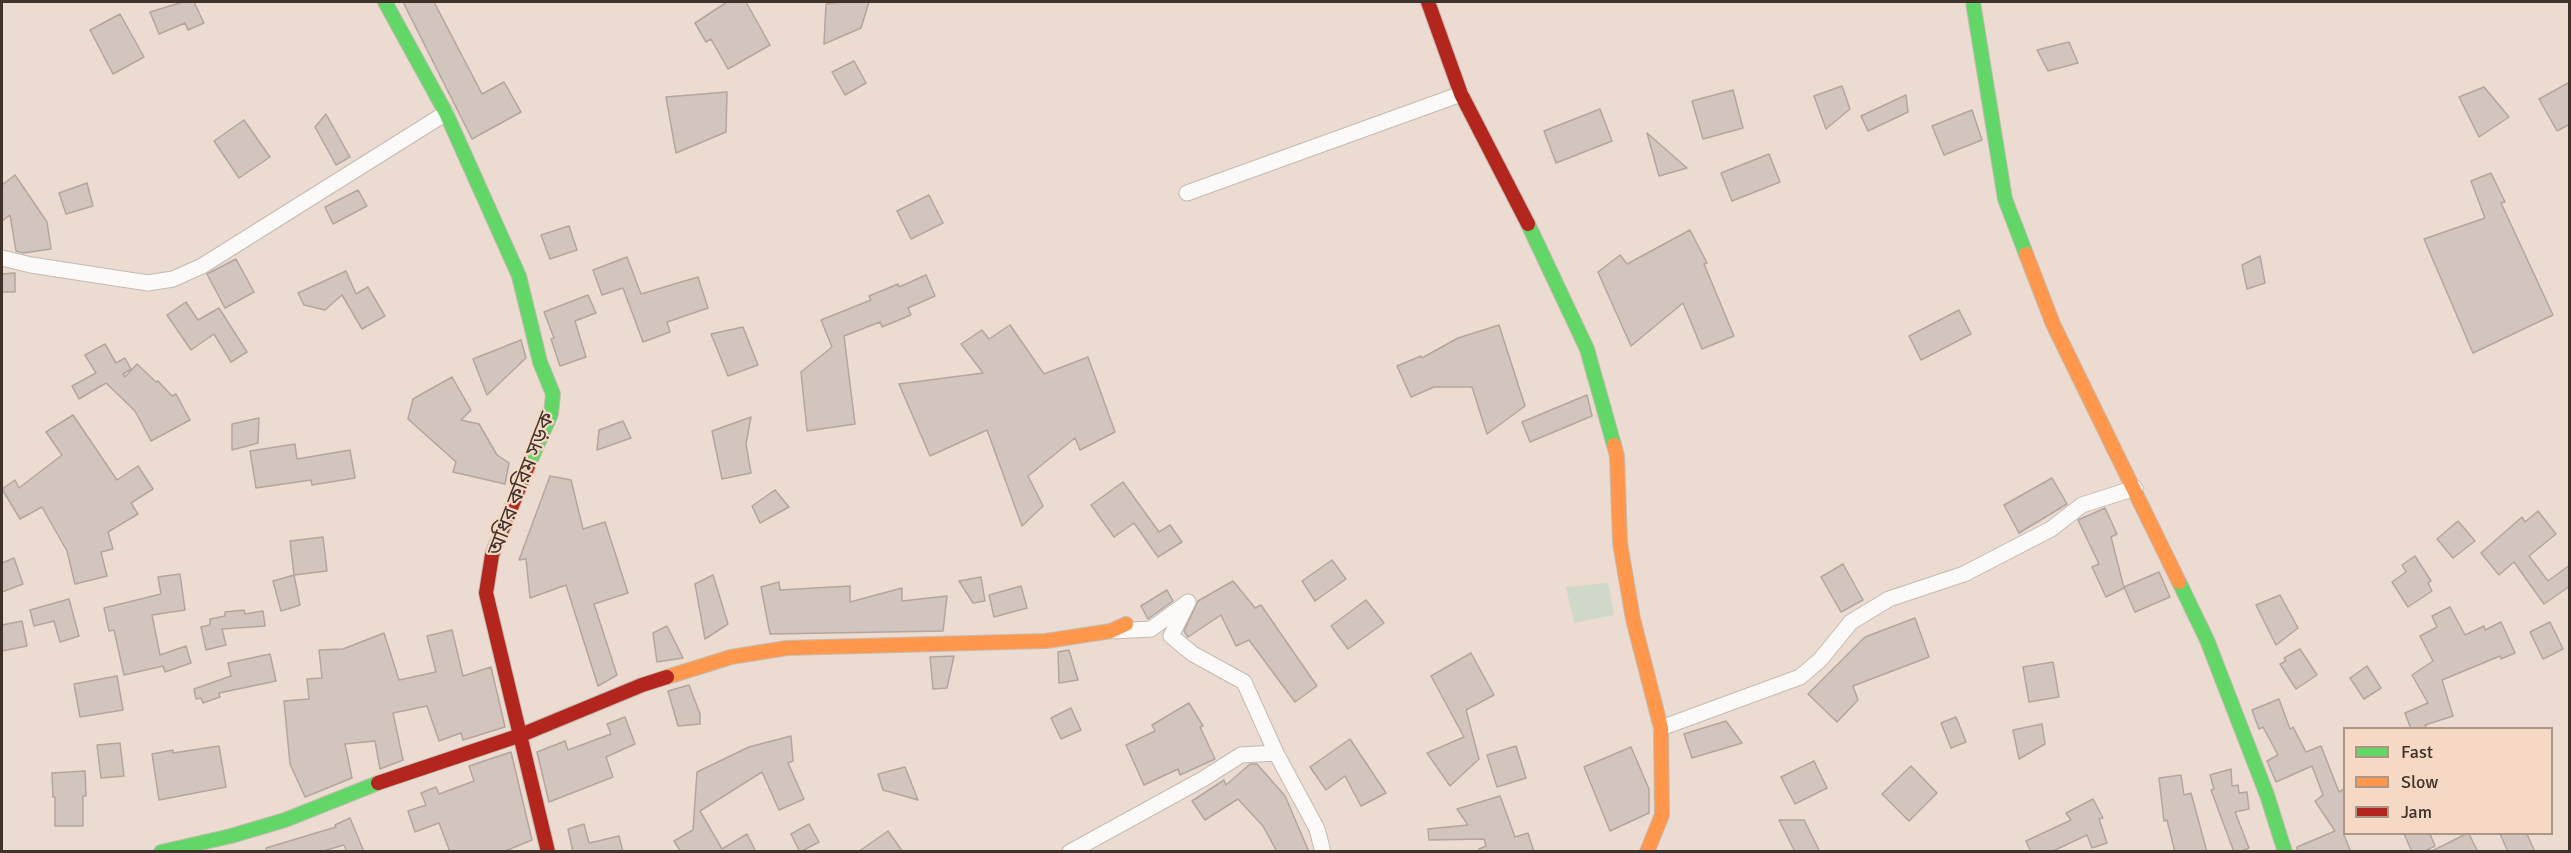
<!DOCTYPE html>
<meta charset="utf-8">
<style>
body{margin:0}
#map{position:relative;width:2571px;height:853px;overflow:hidden;background:#ebdbd0;font-family:Signika,sans-serif}
canvas{display:block}
.frame{position:absolute;inset:0;border:3px solid #3e322b;pointer-events:none}
.legend{position:absolute;left:2343px;top:727px;width:210px;height:108px;box-sizing:border-box;background:#f6d9c5;border:2px solid #ac9687;margin:0;padding:8px 10px;list-style:none;font-size:18px;color:#3e322b}
.legend li{display:flex;align-items:center;gap:12px;height:30px}
.legend b{width:30px;border:2px solid #ac9687}
</style>
<div id="map">
<canvas width="2571" height="853"></canvas>
<div class="frame"></div>
<ul class="legend">
<li><b style="height:8px;background:#63d668"></b>Fast</li>
<li><b style="height:8px;background:#ff974d"></b>Slow</li>
<li><b style="height:8px;background:#b3261e"></b>Jam</li>
</ul>
</div>
<script>
const ctx = document.querySelector('canvas').getContext('2d');
ctx.lineJoin = 'round';
function fillPath(path, color) {
  ctx.fillStyle = color;
  ctx.fill(path, 'evenodd');
}
function toPath(rows) {
  const path = new Path2D();
  for (const r of rows) {
    path.moveTo(r[0], r[1]);
    for (let i = 2; i < r.length; i += 2) path.lineTo(r[i], r[i + 1]);
  }
  return path;
}
function trace(path, color, width, dash) {
  ctx.strokeStyle = color;
  ctx.lineWidth = width;
  ctx.lineCap = dash ? 'butt' : 'round';
  ctx.setLineDash(dash || []);
  ctx.stroke(path);
}
function drawText(font, color, halo, rows, align = 'center') {
  ctx.font = font + ' Signika,"Noto Sans Bengali",sans-serif';
  ctx.lineWidth = 4.5;
  ctx.setLineDash([]);
  ctx.textBaseline = 'middle';
  ctx.strokeStyle = halo;
  ctx.fillStyle = color;
  for (const [text, x, y, turn = 0] of rows) {
    ctx.save();
    ctx.translate(x, y);
    ctx.rotate((+turn || 0) * Math.PI / 180);
    ctx.textAlign = isNaN(turn) ? turn : align;
    if (halo) ctx.strokeText(text, 0, 0);
    ctx.fillText(text, 0, 0);
    ctx.restore();
  }
}
fillPath(toPath([
 [1608,583,1614,615,1574,623,1566,587]
]), '#d0d9c9');
const building = toPath([
 [183,2,194,2,204,23,188,30,185,23,159,34,150,12,183,2],
 [403,2,434,2,482,94,504,82,521,112,472,139,403,2],
 [727,2,746,2,770,45,728,69,711,39,706,42,695,23,727,2],
 [842,2,869,2,861,28,824,44,826,4,842,2],
 [120,14,144,57,113,74,90,30,120,14],
 [2069,42,2078,63,2048,71,2037,50,2069,42],
 [854,61,866,83,845,95,832,72,854,61],
 [2570,82,2570,124,2557,131,2539,99,2570,82],
 [1842,86,1850,109,1826,129,1814,96,1842,86],
 [2484,87,2509,117,2479,137,2459,97,2484,87],
 [1733,90,1743,128,1703,139,1692,101,1733,90],
 [727,92,726,132,676,153,666,97,727,92],
 [1906,95,1908,112,1868,131,1861,116,1906,95],
 [1600,109,1612,141,1556,163,1544,131,1600,109],
 [1972,110,1982,140,1944,155,1932,126,1972,110],
 [326,114,350,157,336,165,315,127,326,114],
 [244,120,270,157,239,178,214,141,244,120],
 [1647,133,1687,168,1659,176,1647,133],
 [1769,154,1780,182,1732,201,1721,173,1769,154],
 [2491,173,2505,202,2501,203,2553,315,2473,353,2424,239,2485,218,2471,181,2491,173],
 [15,175,47,222,51,249,23,253,16,251,10,215,2,221,2,185,15,175],
 [87,183,93,206,66,214,59,193,87,183],
 [358,190,367,206,333,224,325,207,358,190],
 [929,195,943,223,911,239,897,211,929,195],
 [569,226,577,250,550,259,541,235,569,226],
 [1690,230,1707,263,1704,264,1734,336,1702,349,1683,303,1631,346,1598,272,1620,255,1627,264,1690,230],
 [2260,256,2265,283,2247,289,2242,265,2260,256],
 [627,257,641,294,698,277,708,308,667,322,670,332,643,342,623,288,602,295,593,270,627,257],
 [236,259,254,292,225,308,207,274,236,259],
 [346,271,356,294,368,287,385,316,362,329,342,295,325,310,304,305,298,293,346,271],
 [15,273,15,292,2,292,2,274,15,273],
 [926,275,935,296,908,308,911,315,882,327,880,322,844,336,855,424,807,431,801,372,832,347,821,320,871,300,869,296,898,284,899,287,926,275],
 [588,295,596,313,575,321,586,357,560,366,551,339,554,338,544,312,588,295],
 [186,302,198,320,219,308,247,352,231,362,214,334,191,350,167,315,186,302],
 [1959,310,1971,334,1921,360,1909,336,1959,310],
 [1010,325,1044,374,1088,357,1115,432,1080,450,1075,438,1028,476,1043,506,1022,526,987,430,930,456,899,384,983,373,961,344,982,330,989,339,1010,325],
 [1499,325,1525,406,1487,434,1472,387,1434,387,1411,397,1397,366,1421,356,1422,358,1458,338,1499,325],
 [743,327,758,365,728,376,711,334,743,327],
 [521,340,526,358,487,395,473,359,521,340],
 [105,344,116,363,125,358,131,369,123,374,125,377,137,364,156,382,158,381,172,396,176,394,190,420,151,441,135,411,106,383,79,399,72,386,96,373,85,355,105,344],
 [452,377,471,410,461,420,479,424,497,455,509,463,505,484,453,472,456,462,408,419,413,399,452,377],
 [1587,395,1592,416,1530,442,1522,422,1587,395],
 [73,415,117,480,138,466,153,489,131,503,138,514,108,532,113,549,101,552,107,576,75,584,67,551,42,507,20,519,2,489,15,480,19,488,62,455,46,432,73,415],
 [751,417,746,444,751,473,722,479,712,431,751,417],
 [259,418,258,443,232,450,232,424,259,418],
 [623,421,631,438,597,450,599,430,623,421],
 [295,444,297,459,350,450,355,478,312,485,311,480,256,488,250,451,295,444],
 [550,476,571,480,583,529,605,522,628,593,594,604,617,675,598,686,566,585,530,598,526,559,519,560,550,476],
 [2052,478,2067,504,2019,533,2004,505,2052,478],
 [1123,482,1159,532,1170,525,1182,542,1158,557,1134,523,1114,537,1091,505,1123,482],
 [775,490,789,507,760,523,752,506,775,490],
 [2105,508,2117,534,2111,537,2124,588,2106,597,2092,567,2099,564,2078,520,2105,508],
 [2538,511,2556,534,2529,556,2548,581,2570,565,2570,586,2544,604,2514,562,2499,575,2481,553,2522,517,2525,522,2538,511],
 [2458,521,2475,541,2453,558,2437,539,2458,521],
 [323,537,327,571,294,575,290,541,323,537],
 [2415,556,2431,581,2428,583,2432,591,2408,607,2392,582,2406,572,2402,565,2415,556],
 [14,558,23,584,2,592,2,563,14,558],
 [1332,560,1346,579,1315,601,1302,581,1332,560],
 [1843,564,1863,600,1841,612,1821,577,1843,564],
 [2159,572,2170,597,2135,612,2124,587,2159,572],
 [180,574,185,610,152,615,160,655,186,646,191,663,165,672,163,666,124,675,114,630,109,631,104,608,161,594,158,577,180,574],
 [294,575,300,605,281,611,273,581,294,575],
 [713,575,728,624,705,639,695,584,713,575],
 [981,577,985,601,973,603,959,581,981,577],
 [1233,581,1255,608,1261,605,1317,686,1295,702,1249,640,1236,646,1221,615,1188,637,1184,631,1198,601,1233,581],
 [779,582,780,590,850,586,850,602,902,588,902,601,947,596,943,631,770,634,761,587,779,582],
 [1021,586,1027,608,994,617,989,595,1021,586],
 [1167,590,1173,601,1148,619,1141,606,1167,590],
 [2280,595,2298,628,2276,645,2256,605,2280,595],
 [69,599,79,636,60,642,54,621,34,626,30,610,69,599],
 [1366,600,1384,623,1348,649,1331,626,1366,600],
 [2450,607,2465,635,2484,626,2485,630,2501,622,2515,653,2501,659,2500,656,2442,680,2453,716,2425,725,2427,729,2411,729,2405,713,2428,703,2412,675,2433,661,2420,636,2437,627,2432,616,2450,607],
 [244,610,245,614,263,611,265,626,222,629,226,645,206,650,201,627,210,625,210,619,225,616,225,612,244,610],
 [1915,618,1929,657,1853,686,1858,700,1837,722,1808,694,1865,637,1915,618],
 [22,621,27,646,2,651,2,625,22,621],
 [2550,622,2563,649,2543,659,2530,632,2550,622],
 [667,626,683,658,657,662,653,633,667,626],
 [452,630,463,676,491,667,505,727,463,740,461,733,439,741,427,706,393,713,403,760,380,769,375,741,345,744,352,778,305,797,290,764,284,701,309,699,307,679,322,678,319,650,343,649,384,633,399,680,436,672,427,636,452,630],
 [2300,649,2317,675,2296,689,2280,664,2286,661,2284,658,2300,649],
 [1069,650,1078,680,1059,683,1058,652,1069,650],
 [1471,653,1494,695,1466,710,1479,759,1450,786,1427,753,1464,737,1431,676,1471,653],
 [270,654,276,681,219,693,220,697,203,703,201,698,196,699,194,689,231,676,228,663,270,654],
 [954,656,947,688,933,689,930,657,954,656],
 [2053,662,2059,697,2029,702,2023,667,2053,662],
 [2367,666,2381,688,2364,699,2350,678,2367,666],
 [117,676,123,710,80,717,74,684,117,676],
 [689,685,700,714,700,724,678,726,668,691,689,685],
 [2279,699,2290,729,2293,727,2306,752,2321,746,2339,792,2344,789,2344,835,2351,852,2297,852,2297,847,2335,831,2315,801,2323,795,2312,766,2276,782,2267,761,2278,755,2263,727,2259,729,2252,710,2279,699],
 [1189,703,1203,726,1200,727,1215,759,1180,775,1178,769,1144,785,1126,745,1155,731,1152,725,1189,703],
 [1071,708,1081,730,1061,739,1051,718,1071,708],
 [625,717,635,744,606,757,613,777,549,802,537,752,565,741,568,750,611,734,607,724,625,717],
 [1956,717,1966,742,1951,748,1941,723,1956,717],
 [1726,721,1742,743,1692,758,1684,734,1726,721],
 [2042,724,2045,744,2019,759,2013,730,2042,724],
 [791,736,793,761,788,763,804,799,779,810,762,772,700,811,722,849,747,834,756,852,681,852,674,841,693,830,697,772,749,747,791,736],
 [1350,739,1386,793,1361,806,1345,776,1326,790,1310,767,1350,739],
 [120,743,124,776,101,778,97,745,120,743],
 [219,746,226,787,159,800,152,754,173,750,173,753,219,746],
 [1516,746,1526,778,1497,787,1487,755,1516,746],
 [1631,747,1649,789,1649,813,1610,831,1584,767,1631,747],
 [511,752,532,840,503,852,450,852,439,823,415,832,408,811,426,805,421,793,436,787,439,794,474,781,469,766,511,752],
 [1814,761,1827,788,1795,804,1781,777,1814,761],
 [1250,764,1257,764,1285,796,1309,852,1277,852,1263,826,1238,799,1205,820,1192,801,1224,780,1226,785,1250,764],
 [1911,766,1937,793,1909,821,1882,794,1911,766],
 [905,767,918,800,883,790,878,774,905,767],
 [2231,769,2232,786,2238,785,2239,793,2247,792,2249,809,2235,812,2249,848,2240,852,2234,852,2211,790,2214,789,2210,775,2231,769],
 [85,771,86,796,83,796,83,826,55,826,55,797,53,797,52,773,85,771],
 [2181,775,2184,795,2191,793,2207,852,2175,852,2167,820,2164,821,2159,778,2181,775],
 [1500,796,1515,837,1528,833,1534,852,1480,852,1479,849,1486,846,1484,839,1429,840,1428,829,1468,825,1457,809,1500,796],
 [2093,799,2103,818,2099,819,2107,843,2092,848,2087,835,2051,852,2031,852,2026,841,2071,820,2066,813,2093,799],
 [350,818,364,852,347,852,344,845,320,852,266,852,266,848,336,827,335,825,350,818],
 [1779,820,1804,820,1820,852,1795,852,1779,820],
 [584,824,589,843,619,836,623,852,573,852,568,829,584,824],
 [809,824,819,842,800,852,791,834,809,824],
 [888,831,903,852,858,852,888,831],
 [2404,834,2430,834,2435,846,2423,852,2412,852,2404,834],
 [2466,834,2469,834,2478,852,2430,852,2466,834],
 [2500,834,2527,834,2535,852,2508,852,2500,834]
]);
fillPath(building, '#d2c5bd');
trace(building, '#b3a69e', 1.5);
const street = toPath([
 [1187,193,1461,94],
 [2,258,31,265,148,283,173,279,202,266,446,113],
 [1115,631,1151,629,1188,602,1171,636,1193,654,1244,682,1276,753,1317,829,1323,852],
 [1661,728,1800,677,1820,660,1851,622,1889,599,1964,574,2051,529,2082,505,2135,488],
 [1070,852,1203,779,1241,755,1276,753]
]);
const fast = toPath([
 [385,2,446,113,519,276,540,362,553,394,551,414,528,466],
 [1973,2,2005,199,2026,254],
 [1528,224,1587,349,1614,445],
 [2179,582,2207,640,2267,795,2285,852],
 [161,852,231,836,285,820,378,783]
]);
const slow = toPath([
 [2026,254,2053,324,2179,582],
 [1614,445,1617,456,1620,543,1633,619,1661,728,1662,815,1647,852],
 [667,677,731,657,787,648,1046,641,1111,631,1126,624]
]);
const jam = toPath([
 [1428,2,1461,94,1528,224],
 [528,466,492,555,486,593,548,852],
 [378,783,521,735,642,685,667,677]
]);
trace(street, '#c6bab1', 17);
trace(fast, '#c6bab1', 16);
trace(slow, '#c6bab1', 16);
trace(jam, '#c6bab1', 16);
trace(street, '#fcfaf8', 15);
trace(fast, '#63d668', 14);
trace(slow, '#ff974d', 14);
trace(jam, '#b3261e', 14);
drawText('21px', '#3e322b', '#f6d9c5', [
 ["অধির করিম সড়ক",522,484,-69]
]);
</script>
